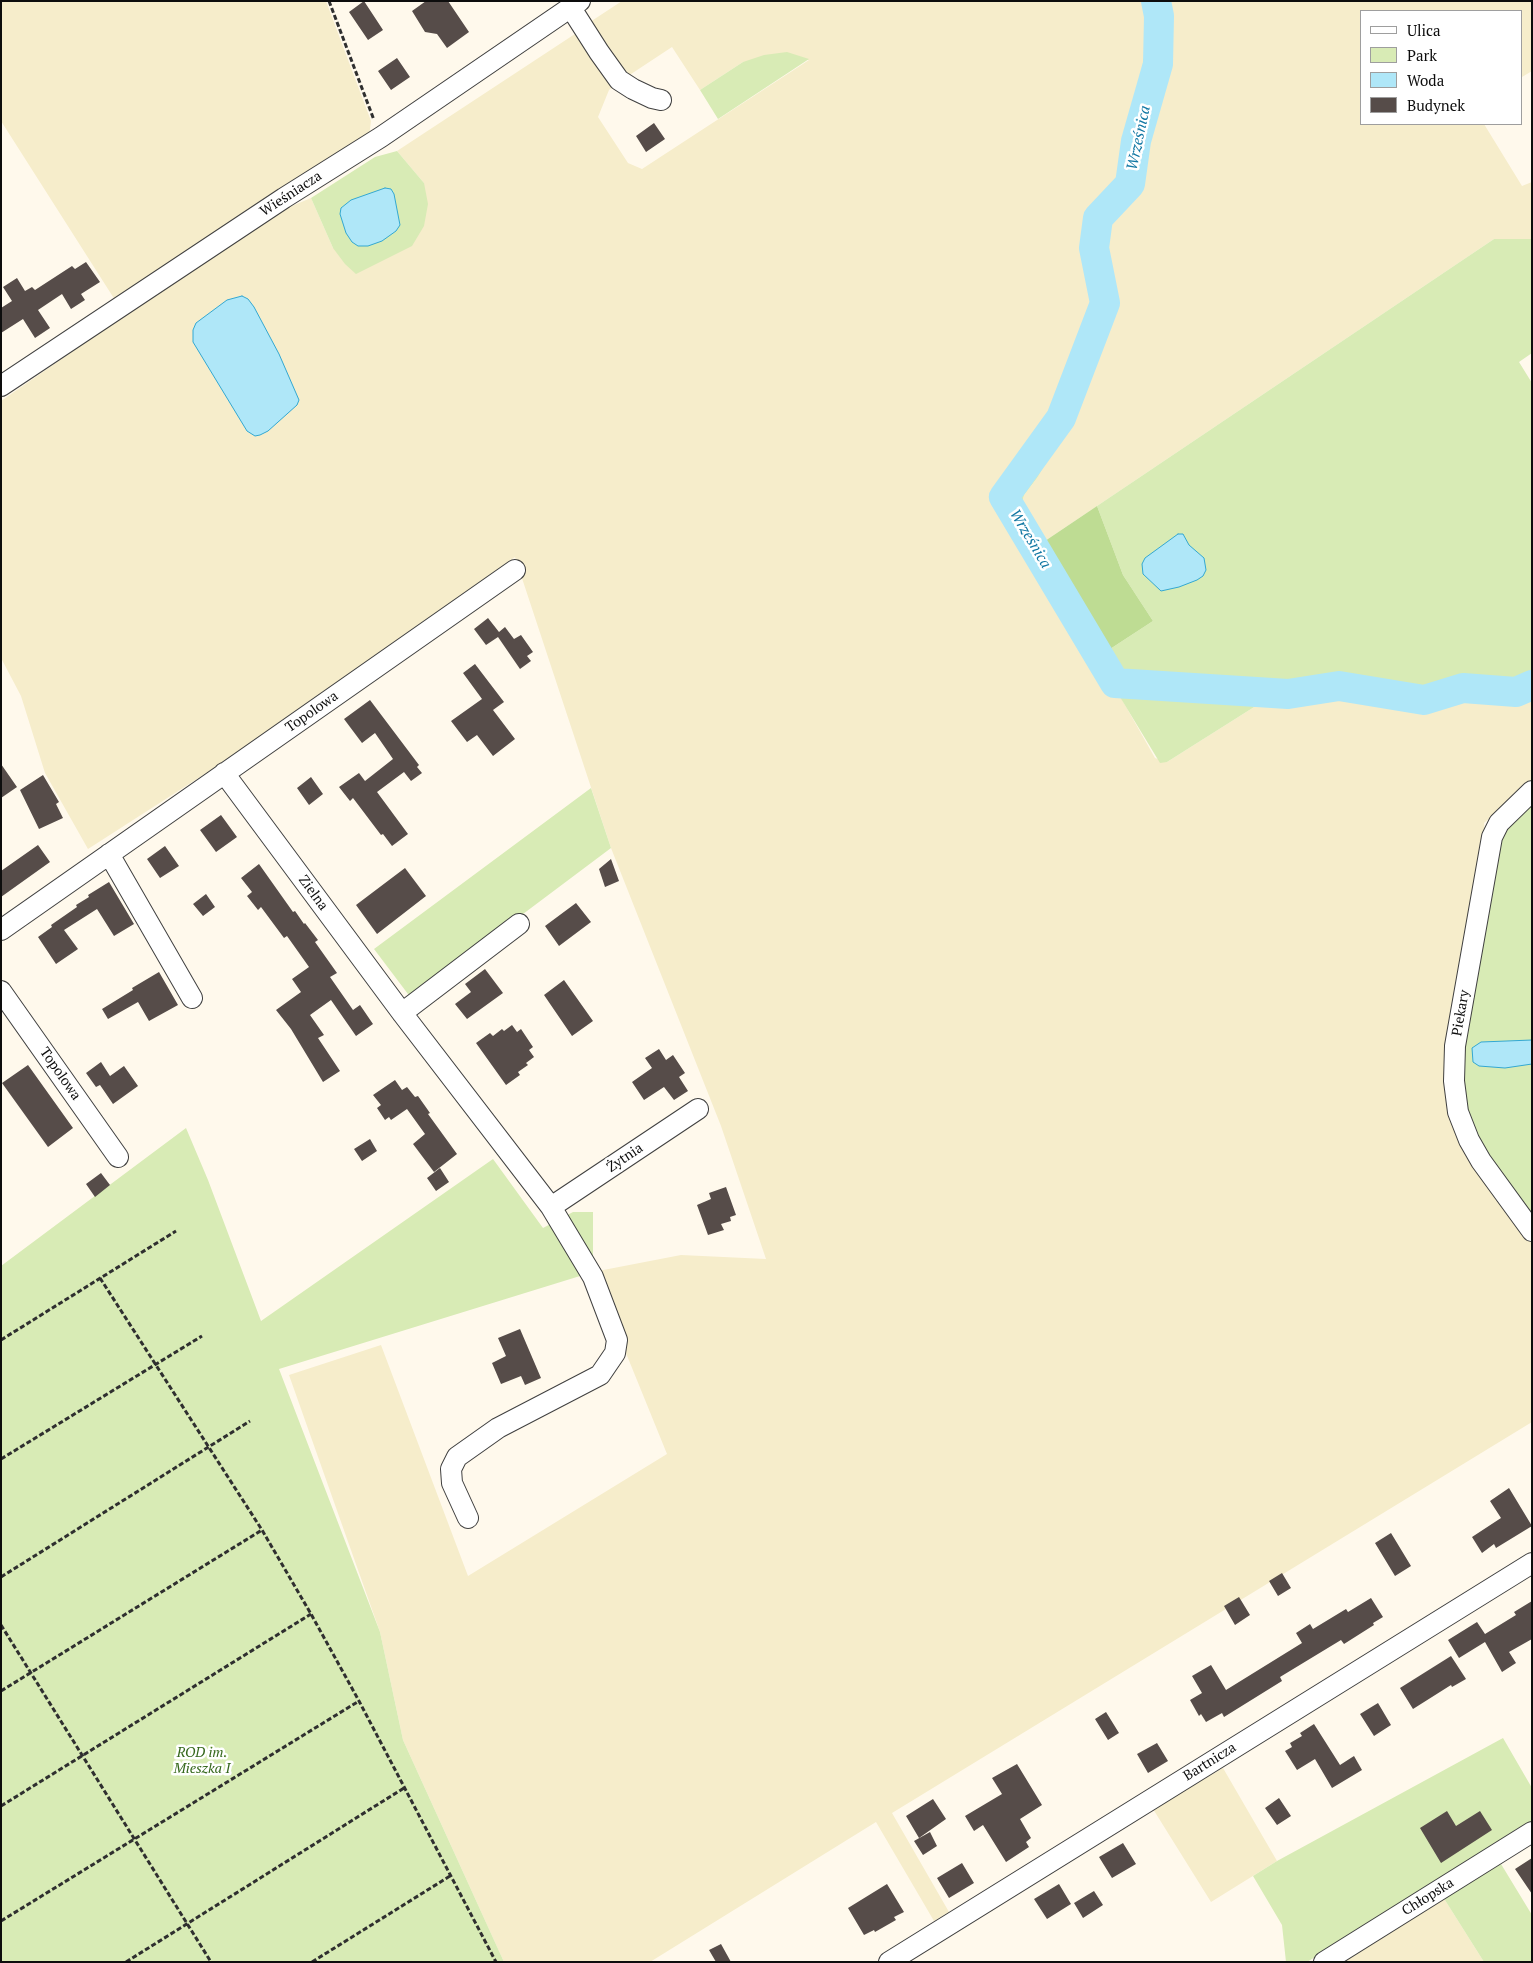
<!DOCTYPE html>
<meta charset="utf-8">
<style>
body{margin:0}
#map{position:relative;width:1533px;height:1963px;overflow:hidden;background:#fff9ec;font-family:"PT Serif",serif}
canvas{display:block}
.frame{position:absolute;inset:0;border:2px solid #0d0d0d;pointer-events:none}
.legend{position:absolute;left:1360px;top:10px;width:162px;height:115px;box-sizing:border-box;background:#fff;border:1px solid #9e9e9e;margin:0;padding:6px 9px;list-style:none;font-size:15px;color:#0d0d0d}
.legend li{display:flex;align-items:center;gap:10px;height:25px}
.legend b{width:25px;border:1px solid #9e9e9e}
</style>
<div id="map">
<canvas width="1533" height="1963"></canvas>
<div class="frame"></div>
<ul class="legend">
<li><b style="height:6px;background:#fff"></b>Ulica</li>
<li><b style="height:14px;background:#d8ebb5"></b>Park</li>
<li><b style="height:14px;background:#afe7f8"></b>Woda</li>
<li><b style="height:14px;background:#564c49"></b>Budynek</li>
</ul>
</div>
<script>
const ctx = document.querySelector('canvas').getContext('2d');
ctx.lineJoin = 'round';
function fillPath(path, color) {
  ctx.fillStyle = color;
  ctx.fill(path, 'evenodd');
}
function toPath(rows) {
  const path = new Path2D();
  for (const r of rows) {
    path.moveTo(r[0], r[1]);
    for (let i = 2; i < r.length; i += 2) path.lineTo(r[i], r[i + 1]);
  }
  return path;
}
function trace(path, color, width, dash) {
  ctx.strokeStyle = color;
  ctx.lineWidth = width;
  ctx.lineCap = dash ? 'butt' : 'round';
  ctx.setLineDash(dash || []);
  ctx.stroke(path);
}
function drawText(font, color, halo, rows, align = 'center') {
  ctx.font = font + ' "PT Serif",serif';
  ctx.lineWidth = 5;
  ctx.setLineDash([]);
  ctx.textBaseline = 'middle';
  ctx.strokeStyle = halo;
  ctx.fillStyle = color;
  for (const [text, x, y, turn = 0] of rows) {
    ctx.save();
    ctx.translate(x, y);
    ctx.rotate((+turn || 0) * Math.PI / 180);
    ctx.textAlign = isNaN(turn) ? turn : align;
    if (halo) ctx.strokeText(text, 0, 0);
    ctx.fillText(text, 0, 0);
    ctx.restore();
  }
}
fillPath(toPath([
 [1,1,326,1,371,121,369,137,115,300,1,121],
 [622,1,1145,1,1148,28,1125,182,1094,214,1089,247,1101,301,1056,416,1000,499,1116,689,1155,758,1167,762,1270,697,1290,698,1340,689,1425,705,1462,693,1515,696,1532,689,1532,782,1484,823,1529,1238,1532,1243,1532,1422,892,1813,949,1912,934,1921,876,1822,650,1962,504,1962,403,1740,380,1632,289,1375,381,1345,468,1576,667,1454,593,1272,681,1255,766,1259,721,1126,611,848,515,557,214,768,88,849,45,773,21,696,1,658,1,401,122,317,287,208,311,198,333,248,424,183,397,151,581,30,615,84,609,90,598,117,628,163,642,169,809,60,743,62,700,90,672,47,625,78,590,22],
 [1163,1,1532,1,1532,71,1522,77,1522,11,1362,11,1362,124,1484,124,1522,186,1532,182,1532,239,1494,239,1042,543,1024,512,1022,504,1024,495,1037,478,1112,311,1110,279,1099,233,1103,220,1134,185,1138,177,1167,49,1168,30],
 [1223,1768,1277,1861,1211,1902,1153,1809],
 [1443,1897,1484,1962,1339,1962]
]), '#f6edcb');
fillPath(toPath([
 [1145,1,1163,1,1168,30,1167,49,1138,177,1134,185,1103,220,1099,233,1113,297,1112,311,1075,412,1037,478,1024,495,1022,504,1024,512,1107,651,1153,621,1123,575,1097,506,1494,239,1532,239,1532,353,1519,362,1532,383,1532,689,1515,696,1462,693,1425,705,1361,693,1367,688,1339,682,1287,690,1264,688,1270,697,1167,762,1160,763,1000,499,1056,416,1101,301,1089,247,1094,214,1125,182,1148,28],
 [787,52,809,59,718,119,700,90,743,62,764,55],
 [397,151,424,183,428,204,424,226,412,246,356,274,345,264,333,248,311,198,375,157],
 [591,788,611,848,411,998,374,949],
 [1532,799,1532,1219,1474,1136,1460,1078,1463,1040,1498,845,1507,822],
 [186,1128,208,1180,261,1321,493,1159,543,1228,573,1212,593,1212,593,1272,279,1369,380,1632,403,1740,504,1962,1,1962,1,1266],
 [1503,1738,1532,1788,1532,1823,1307,1962,1286,1962,1282,1925,1253,1876,1277,1861],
 [1501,1864,1532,1915,1532,1962,1484,1962,1443,1897]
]), '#d8ebb5');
fillPath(toPath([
 [1097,506,1123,575,1153,621,1107,651,1042,543]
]), '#bedc93');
const water = toPath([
 [385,188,391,189,394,194,400,225,396,231,382,241,368,246,358,246,352,242,346,233,340,214,341,208,351,200,385,188],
 [242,296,248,299,254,307,279,354,299,400,297,405,268,431,260,435,255,436,247,431,193,342,193,330,196,323,227,300,242,296],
 [1178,534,1183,534,1189,545,1204,558,1206,570,1203,576,1197,580,1179,587,1161,591,1143,574,1142,564,1145,558,1178,534],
 [1532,1040,1532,1064,1505,1068,1479,1066,1473,1062,1472,1048,1481,1042,1532,1040]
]);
fillPath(water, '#afe7f8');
trace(water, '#33a8d2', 1);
trace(toPath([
 [1156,1,1159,16,1158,64,1136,141,1130,184,1098,218,1094,248,1105,303,1061,418,1004,497,1115,683,1288,694,1339,686,1424,700,1463,688,1516,692,1532,685]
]), '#afe7f8', 30);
fillPath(toPath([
 [364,1,383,30,368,40,349,12],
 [426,1,448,1,469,32,447,48,437,34,425,32,412,11],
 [397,58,410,77,391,90,378,71],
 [654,123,665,139,646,152,636,136],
 [86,262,100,282,81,294,85,300,71,309,62,294,38,310,50,328,35,338,23,319,1,333,1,308,12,301,3,287,17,278,25,291,32,287,35,290,72,266,75,269],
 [488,618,499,632,505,627,514,639,521,635,533,652,527,656,531,661,520,669,498,637,486,645,474,629],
 [475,664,504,702,493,710,515,739,493,756,477,735,467,742,451,721,482,699,463,673],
 [370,700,419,765,417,767,422,773,411,781,404,772,377,792,408,834,392,846,383,834,381,835,353,798,350,801,339,787,359,773,365,781,393,759,375,733,362,743,344,719],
 [1,764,17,787,1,798],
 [43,775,59,802,56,804,63,818,39,829,20,790],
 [311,777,323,794,309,805,297,788],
 [221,815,237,837,216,852,200,830],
 [38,845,50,862,1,897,1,871],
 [165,846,179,866,160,878,147,859],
 [611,859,619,881,605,887,599,869],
 [259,864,293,912,295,911,304,924,305,923,318,940,315,942,337,973,330,977,353,1010,360,1005,373,1024,356,1036,331,1000,310,1015,324,1035,318,1038,340,1071,323,1082,291,1029,276,1010,301,992,292,979,309,967,287,936,284,938,261,907,258,910,247,896,252,892,241,878],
 [405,868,426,896,377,934,356,905],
 [109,882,134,924,114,936,97,909,64,930,78,949,56,964,38,937,52,927,51,925,77,907,76,905,89,897,88,895],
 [206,894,215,907,203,916,193,904],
 [576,903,591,922,559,946,545,926],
 [485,969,503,993,467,1019,455,1004,471,992,465,984],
 [159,972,178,1005,149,1021,138,1002,108,1019,102,1009,133,990,132,988],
 [564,980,593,1021,572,1036,544,995],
 [512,1025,517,1032,521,1029,533,1047,529,1050,534,1057,526,1063,528,1065,518,1072,520,1075,506,1085,476,1043,490,1033,493,1036,502,1029,504,1031],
 [659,1049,666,1060,673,1055,685,1073,679,1077,688,1091,674,1100,664,1087,644,1100,632,1082,652,1068,645,1058],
 [101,1062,110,1076,124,1066,138,1086,113,1104,100,1085,96,1087,86,1073],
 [28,1065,73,1128,48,1147,2,1083],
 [395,1080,402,1090,407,1087,415,1097,418,1096,430,1113,428,1114,457,1154,434,1172,413,1144,425,1134,407,1109,391,1120,389,1117,385,1120,377,1108,381,1105,373,1095],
 [370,1139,377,1151,362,1161,354,1149],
 [440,1168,449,1182,436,1191,427,1178],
 [101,1173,110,1185,95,1197,86,1184],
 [726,1187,736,1215,730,1217,731,1221,721,1224,724,1230,708,1235,697,1205,711,1199,709,1193],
 [520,1329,541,1378,525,1385,521,1376,501,1384,492,1363,506,1356,498,1338],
 [1509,1488,1532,1526,1496,1548,1494,1544,1482,1553,1472,1537,1501,1518,1490,1501],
 [1391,1533,1411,1566,1395,1576,1375,1543],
 [1282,1573,1291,1588,1278,1596,1269,1581],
 [1239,1597,1250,1615,1235,1625,1224,1606],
 [1371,1598,1383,1617,1373,1623,1374,1625,1344,1644,1341,1640,1280,1677,1282,1681,1224,1717,1222,1713,1206,1722,1201,1714,1199,1716,1190,1700,1202,1693,1192,1676,1211,1665,1226,1690,1302,1643,1296,1633,1310,1624,1313,1629,1346,1609,1348,1612],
 [1532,1601,1532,1639,1509,1652,1516,1663,1502,1672,1485,1642,1459,1658,1448,1640,1477,1622,1485,1634,1516,1615,1514,1612],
 [1451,1656,1466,1679,1452,1687,1451,1685,1413,1709,1400,1688],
 [1378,1703,1391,1725,1374,1736,1360,1714],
 [1106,1712,1119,1733,1108,1740,1095,1719],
 [1314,1724,1340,1765,1354,1756,1362,1770,1332,1788,1315,1759,1297,1770,1285,1751,1292,1747,1290,1743,1302,1736,1300,1733],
 [1157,1743,1168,1761,1148,1773,1137,1754],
 [1017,1764,1042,1805,1020,1819,1031,1838,1026,1842,1029,1847,1006,1862,983,1825,974,1831,965,1816,1002,1794,992,1778],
 [1279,1798,1291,1816,1277,1825,1265,1808],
 [933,1799,946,1819,919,1838,906,1816],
 [1447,1811,1456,1826,1480,1811,1492,1830,1441,1863,1420,1828],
 [930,1832,937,1846,923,1855,914,1841],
 [1123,1843,1136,1864,1112,1878,1099,1857],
 [1532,1858,1532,1894,1515,1869],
 [962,1863,974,1883,949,1898,937,1878],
 [887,1884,904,1912,894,1917,896,1920,875,1932,874,1930,864,1935,848,1908],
 [1059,1884,1071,1904,1047,1919,1034,1899],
 [1094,1891,1103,1905,1083,1918,1074,1903],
 [721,1944,731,1962,716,1962,709,1950]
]), '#564c49');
const minor = toPath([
 [571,8,599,52,619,80,633,89,652,98,661,100],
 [1,386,284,198,381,137,580,1],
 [224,773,402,1013,551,1207,593,1277,617,1340,615,1353,600,1375,498,1428,457,1457,451,1469,452,1483,468,1518],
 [1532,791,1499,823,1492,837,1455,1046,1454,1081,1458,1112,1469,1140,1481,1161,1532,1231],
 [109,854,192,998],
 [1,930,515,570],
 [1,991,118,1157],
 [402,1013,519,924],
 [551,1207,698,1109],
 [889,1962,1532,1563],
 [1324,1962,1532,1832]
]);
trace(minor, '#404040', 22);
trace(toPath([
 [329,1,374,120],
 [100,1278,262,1530,311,1614,359,1701,496,1962],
 [1,1340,176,1231],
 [1,1459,202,1336],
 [1,1577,250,1421],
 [1,1625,211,1962],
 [1,1691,262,1530],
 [1,1806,311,1614],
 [1,1921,359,1701],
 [126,1962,404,1788],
 [312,1962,450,1876]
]), '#2f2f2f', 3, [5, 2.5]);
trace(minor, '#fff', 20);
drawText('14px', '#0d0d0d', '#fff', [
 ["Wieśniacza",291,194,-33],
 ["Topolowa",312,712,-35],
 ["Zielna",313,893,54],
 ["Piekary",1461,1013,-80],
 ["Topolowa",60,1074,55],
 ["Żytnia",625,1158,-34],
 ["Bartnicza",1210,1762,-32],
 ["Chłopska",1428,1897,-32]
]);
drawText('italic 14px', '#34671b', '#fff', [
 ["ROD im.",202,1753],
 ["Mieszka I",202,1769]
]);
drawText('italic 15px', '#1177a3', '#fff', [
 ["Wrześnica",1139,138,-78],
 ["Wrześnica",1030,539,59]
]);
</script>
